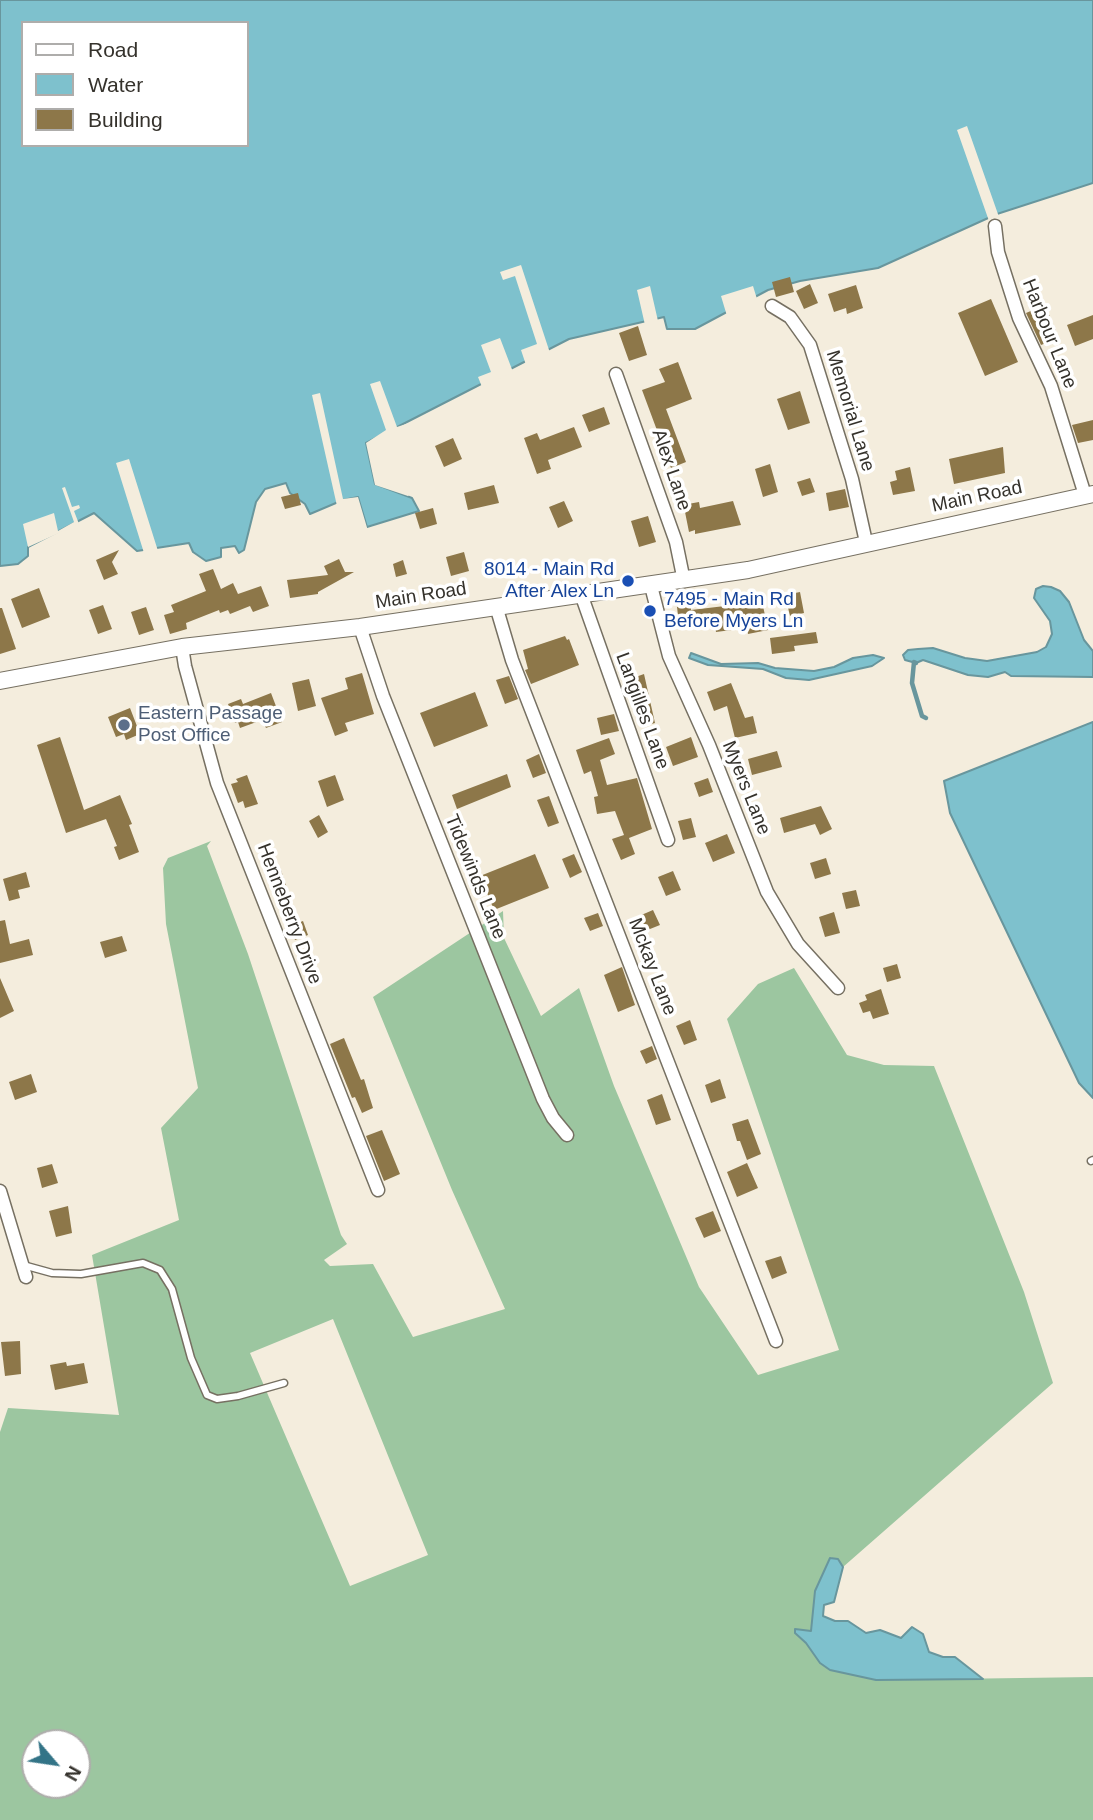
<!DOCTYPE html>
<style>
body{margin:0}
#map{position:relative;width:1093px;height:1820px;overflow:hidden;background:#f4eddd;font-family:Helvetica,sans-serif}
canvas{display:block}
.legend{position:absolute;left:21px;top:21px;width:228px;height:126px;box-sizing:border-box;background:#fff;border:2px solid #aeadab;margin:0;padding:9px 12px;list-style:none;font-size:21px;color:#35322c}
.legend li{display:flex;align-items:center;gap:14px;height:35px}
.legend b{width:35px;border:2px solid #aeadab}
.north{position:absolute;left:21px;top:1729px;width:70px;height:70px;box-sizing:border-box;background:#fff;border:2px solid #aeadab;border-radius:50%;rotate:119deg;font-size:19px;font-weight:700;line-height:28px;text-align:center;color:#35322c}
.north::after{content:'';display:block;margin:auto;width:24px;height:32px;background:#337487;clip-path:polygon(50% 0,100% 100%,50% 72%,0 100%)}
</style>
<div id="map">
<canvas width="1093" height="1820"></canvas>
<ul class="legend">
<li><b style="height:9px;background:#fff"></b>Road</li>
<li><b style="height:19px;background:#7ec1cd"></b>Water</li>
<li><b style="height:19px;background:#8d7749"></b>Building</li>
</ul>
<div class="north">N</div>
</div>
<script>
const ctx = document.querySelector('canvas').getContext('2d');
ctx.lineJoin = 'round';
function fillPath(path, color) {
  ctx.fillStyle = color;
  ctx.fill(path, 'evenodd');
}
function toPath(rows) {
  const path = new Path2D();
  for (const r of rows) {
    path.moveTo(r[0], r[1]);
    for (let i = 2; i < r.length; i += 2) path.lineTo(r[i], r[i + 1]);
  }
  return path;
}
function trace(path, color, width, dash) {
  ctx.strokeStyle = color;
  ctx.lineWidth = width;
  ctx.lineCap = dash ? 'butt' : 'round';
  ctx.setLineDash(dash || []);
  ctx.stroke(path);
}
function drawText(font, color, halo, rows, align = 'center') {
  ctx.font = font + ' Helvetica,sans-serif';
  ctx.lineWidth = 7;
  ctx.setLineDash([]);
  ctx.textBaseline = 'middle';
  ctx.strokeStyle = halo;
  ctx.fillStyle = color;
  for (const [text, x, y, turn = 0] of rows) {
    ctx.save();
    ctx.translate(x, y);
    ctx.rotate((+turn || 0) * Math.PI / 180);
    ctx.textAlign = isNaN(turn) ? turn : align;
    if (halo) ctx.strokeText(text, 0, 0);
    ctx.fillText(text, 0, 0);
    ctx.restore();
  }
}
fillPath(toPath([
 [211,841,207,846,248,954,341,1235,347,1244,324,1260,330,1266,373,1264,413,1337,505,1309,452,1190,373,997,503,911,504,938,541,1016,579,988,614,1086,699,1287,758,1375,839,1350,727,1019,758,984,794,968,847,1055,884,1065,934,1066,1024,1292,1053,1383,843,1567,838,1559,815,1591,811,1632,806,1643,820,1663,876,1680,1093,1677,1093,1820,0,1820,0,1432,8,1408,119,1415,92,1255,179,1220,161,1128,198,1088,166,924,163,868,168,858],
 [333,1319,428,1555,350,1586,250,1353],
 [35,1743,77,1743,77,1785,35,1785]
]), '#9cc6a0');
const water = toPath([
 [0,0,1093,0,1093,183,997,214,878,268,800,281,768,290,695,329,667,329,664,317,569,339,366,443,375,484,412,498,419,511,367,527,358,497,343,500,310,514,305,504,290,493,286,483,265,489,256,502,244,550,239,553,235,546,221,548,221,557,206,561,193,552,189,543,137,551,94,513,28,547,28,556,18,564,0,566,0,0],
 [23,23,247,23,247,145,23,145,23,23],
 [1043,586,1051,587,1060,591,1069,602,1084,640,1093,651,1093,677,1011,676,1005,672,988,677,968,675,923,660,916,663,905,660,903,655,908,650,918,649,933,648,965,658,987,661,1037,652,1046,647,1052,634,1050,621,1034,598,1036,589,1043,586],
 [691,653,721,664,758,663,775,668,814,671,834,667,853,658,873,655,884,658,872,666,809,680,786,678,763,669,708,665,689,658,691,653],
 [1093,722,1093,1098,1079,1083,950,813,944,781,1093,722],
 [830,1558,838,1559,843,1567,834,1602,824,1605,823,1616,835,1621,848,1621,866,1633,880,1630,901,1638,912,1627,923,1634,929,1652,943,1657,955,1657,983,1679,876,1680,830,1670,820,1663,806,1643,795,1633,795,1629,811,1631,815,1591,830,1558]
]);
fillPath(water, '#7ec1cd');
trace(water, '#68969d', 2);
fillPath(toPath([
 [967,126,999,217,989,221,957,130],
 [521,265,550,353,526,365,521,350,537,344,515,276,503,280,500,272],
 [650,286,658,321,645,325,637,290],
 [753,286,757,299,727,316,721,296],
 [500,338,513,372,482,387,478,377,491,372,481,345],
 [380,381,397,427,409,423,410,424,370,445,378,482,411,493,408,496,375,485,366,443,386,430,370,384],
 [320,393,343,499,358,497,368,531,364,529,355,501,337,506,312,395],
 [129,459,158,551,144,553,116,463],
 [65,487,72,507,79,505,80,508,74,511,79,524,28,547,23,524,54,513,58,531,74,522,62,488]
]), '#f4eddd');
trace(toPath([
 [916,663,914,662,912,683,922,716,926,718]
]), '#68969d', 4.5);
fillPath(toPath([
 [790,277,794,292,776,297,772,282],
 [810,284,818,303,804,309,796,291],
 [856,285,863,308,847,314,846,308,834,312,828,294],
 [991,299,1018,362,985,376,958,313],
 [1045,305,1059,338,1041,345,1026,313],
 [1093,315,1093,339,1075,346,1067,325],
 [638,326,647,355,629,361,619,333],
 [678,362,692,399,666,409,686,462,671,468,642,390,665,382,659,369],
 [800,391,810,423,788,430,777,399],
 [604,407,610,424,589,432,582,415],
 [1093,420,1093,440,1078,443,1072,425],
 [574,427,582,447,548,460,551,469,537,474,524,438,537,433,540,440],
 [453,438,462,459,444,467,435,446],
 [1003,447,1005,473,954,484,949,459],
 [770,464,778,492,763,497,755,469],
 [910,467,915,491,893,495,890,482,897,480,895,471],
 [810,478,815,492,802,496,797,482],
 [494,485,499,503,468,510,464,493],
 [845,489,849,507,829,511,826,493],
 [298,493,301,505,285,509,281,497],
 [564,501,573,521,558,528,549,507],
 [733,501,741,525,695,534,695,530,689,532,685,512,689,511,688,504,699,502,700,508],
 [433,508,437,524,420,529,415,513],
 [648,516,656,542,639,547,631,521],
 [119,550,112,562,118,574,104,580,96,560],
 [464,552,469,571,451,576,446,557],
 [339,559,345,572,354,572,318,592,318,594,290,598,287,580,328,575,324,566],
 [403,560,407,574,396,577,393,564],
 [213,569,221,589,233,583,238,594,261,586,269,606,253,612,250,606,230,614,228,610,220,613,219,610,186,623,187,629,170,634,164,615,174,612,171,605,206,591,199,574],
 [39,588,50,617,22,628,11,599],
 [800,592,804,613,790,616,785,595],
 [762,601,768,630,748,634,747,628,716,632,714,620,679,624,677,607,691,606,691,610,725,606,725,608],
 [103,605,112,629,98,634,89,610],
 [146,607,154,630,139,635,131,612],
 [0,608,2,608,16,649,0,654],
 [816,632,818,643,794,646,795,651,772,654,770,638],
 [565,636,567,640,569,639,579,665,531,684,525,670,528,669,523,650],
 [362,673,374,714,345,723,348,731,335,736,321,698,348,689,345,678],
 [644,674,655,723,641,727,630,679],
 [509,676,518,699,505,704,496,680],
 [309,679,316,706,298,711,292,683],
 [731,683,745,718,753,716,757,733,735,738,727,706,714,711,707,692],
 [475,692,488,726,434,747,420,713],
 [271,693,282,722,266,728,262,720,240,728,238,722,235,723,228,704,241,699,243,704],
 [130,708,140,734,126,740,124,734,116,737,108,717],
 [614,714,619,731,601,735,597,718],
 [60,737,84,810,120,795,132,824,129,825,139,852,119,860,114,847,117,846,106,819,66,833,37,745],
 [691,737,698,757,673,766,666,747],
 [609,738,615,754,600,760,607,785,637,778,652,829,629,838,635,854,621,860,612,839,624,835,615,811,597,814,594,797,598,796,591,771,584,774,576,750],
 [777,751,782,767,752,775,748,759],
 [539,754,546,773,533,778,526,760],
 [507,774,511,787,457,809,452,795],
 [247,775,258,804,245,808,243,801,238,803,231,784,238,782,236,779],
 [335,775,344,800,327,807,318,781],
 [708,778,713,792,699,797,694,783],
 [549,796,559,823,548,827,537,800],
 [821,806,832,829,820,835,815,824,784,833,780,818],
 [319,815,328,832,318,838,309,821],
 [691,818,696,837,683,840,678,821],
 [727,834,735,853,713,862,705,843],
 [535,854,549,888,494,910,480,876],
 [574,854,582,872,570,878,562,859],
 [826,858,831,874,815,879,810,863],
 [281,870,288,891,276,896,268,875],
 [673,871,681,890,666,896,658,877],
 [26,872,30,887,18,890,20,898,9,901,3,879],
 [856,890,860,906,846,909,842,893],
 [653,910,660,925,645,931,639,916],
 [834,912,840,933,825,937,819,917],
 [598,913,603,926,590,931,584,918],
 [5,920,10,944,29,939,33,955,0,963,0,921],
 [303,921,308,935,295,940,290,926],
 [122,936,127,951,105,958,100,942],
 [897,964,901,978,887,982,883,968],
 [622,967,635,1005,618,1012,604,975],
 [0,978,14,1011,0,1018],
 [881,989,889,1014,873,1019,870,1011,863,1013,859,1003,867,1000,865,995],
 [690,1020,697,1040,684,1045,676,1026],
 [344,1038,361,1080,364,1079,373,1108,362,1113,355,1097,352,1098,330,1044],
 [652,1046,657,1059,646,1064,640,1051],
 [31,1074,37,1092,15,1100,9,1082],
 [720,1079,726,1098,711,1103,705,1085],
 [662,1094,671,1120,656,1125,647,1100],
 [748,1119,761,1154,747,1160,740,1141,737,1141,732,1124],
 [382,1130,400,1174,384,1181,366,1136],
 [747,1163,758,1188,737,1197,727,1172],
 [52,1164,58,1183,42,1188,37,1168],
 [68,1206,72,1233,56,1237,49,1211],
 [713,1211,721,1231,704,1238,695,1218],
 [781,1256,787,1273,772,1279,765,1261],
 [20,1341,21,1374,5,1376,1,1342],
 [66,1362,67,1366,84,1363,88,1383,55,1390,50,1365]
]), '#8d7749');
const lane = toPath([
 [1091,1161,1093,1160],
 [23,1265,52,1273,81,1274,143,1263,160,1270,172,1289,191,1358,207,1395,217,1399,238,1396,284,1383]
]);
const street = toPath([
 [995,226,998,252,1019,318,1051,386,1085,495],
 [772,306,790,317,810,345,852,479,866,542],
 [616,374,676,542,684,581],
 [651,586,669,656,709,745,767,892,798,944,838,988],
 [581,594,668,840],
 [496,606,512,660,776,1341],
 [360,627,383,696,543,1099,553,1118,567,1135],
 [182,647,185,666,217,783,378,1190],
 [0,1191,26,1277]
]);
const secondary = toPath([
 [0,681,182,647,360,627,748,570,1093,494]
]);
trace(lane, '#767062', 9);
trace(street, '#767062', 15);
trace(secondary, '#767062', 18);
trace(lane, '#fff', 6);
trace(street, '#fff', 12);
trace(secondary, '#fff', 16);
for (const [x, y, r, color] of [
 [628,581,7,"#1a4fb4"],
 [650,611,7,"#1a4fb4"],
 [124,725,7,"#5c6f8a"]
]) {
  const dot = new Path2D();
  dot.arc(x, y, r, 0, 2 * Math.PI);
  ctx.fillStyle = color;
  ctx.fill(dot);
  trace(dot, '#fff', 2.5);
}
drawText('19px', '#35322c', '#fff', [
 ["Harbour Lane",1049,334,68],
 ["Memorial Lane",850,411,73],
 ["Alex Lane",671,470,71],
 ["Main Road",977,497,-12],
 ["Main Road",421,596,-9],
 ["Langilles Lane",642,711,70],
 ["Myers Lane",746,788,68],
 ["Tidewinds Lane",475,877,68],
 ["Henneberry Drive",289,914,69],
 ["Mckay Lane",652,967,69]
]);
drawText('19px', '#164399', '#fff', [
 ["8014 - Main Rd",614,570],
 ["After Alex Ln",614,592],
 ["7495 - Main Rd",664,600,"left"],
 ["Before Myers Ln",664,622,"left"]
], 'right');
drawText('19px', '#4e5e75', '#fff', [
 ["Eastern Passage",138,714],
 ["Post Office",138,736]
], 'left');
</script>
